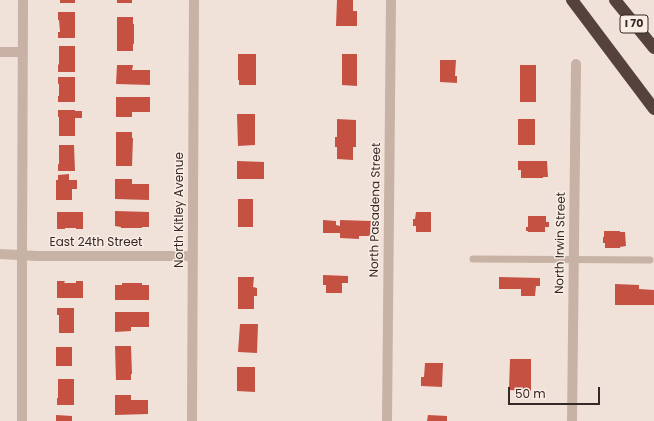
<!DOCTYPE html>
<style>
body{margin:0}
#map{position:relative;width:654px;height:421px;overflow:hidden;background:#f1e2d9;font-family:Poppins,sans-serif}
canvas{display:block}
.scale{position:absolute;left:508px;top:387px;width:92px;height:18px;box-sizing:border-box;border:2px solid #342926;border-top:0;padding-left:5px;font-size:12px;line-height:14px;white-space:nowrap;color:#342926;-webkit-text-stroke:3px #f9ede5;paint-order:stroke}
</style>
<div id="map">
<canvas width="654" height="421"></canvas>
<div class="scale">50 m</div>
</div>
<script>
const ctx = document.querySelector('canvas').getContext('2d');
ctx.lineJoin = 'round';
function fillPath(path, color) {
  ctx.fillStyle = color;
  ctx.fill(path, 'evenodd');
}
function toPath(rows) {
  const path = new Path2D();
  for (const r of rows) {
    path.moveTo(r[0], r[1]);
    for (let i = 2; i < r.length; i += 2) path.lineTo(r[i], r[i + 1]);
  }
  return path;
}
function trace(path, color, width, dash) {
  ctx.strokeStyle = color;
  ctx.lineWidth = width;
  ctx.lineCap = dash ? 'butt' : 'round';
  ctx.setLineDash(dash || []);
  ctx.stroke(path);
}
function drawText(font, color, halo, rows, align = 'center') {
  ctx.font = font + ' Poppins,sans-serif';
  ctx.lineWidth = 3;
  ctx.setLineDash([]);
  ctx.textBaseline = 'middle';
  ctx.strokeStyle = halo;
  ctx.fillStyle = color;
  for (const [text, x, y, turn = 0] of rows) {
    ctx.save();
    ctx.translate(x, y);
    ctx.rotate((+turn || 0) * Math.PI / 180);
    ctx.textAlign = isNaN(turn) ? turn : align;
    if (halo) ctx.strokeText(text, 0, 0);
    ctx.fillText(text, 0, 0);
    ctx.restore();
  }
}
fillPath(toPath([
 [60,0,75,0,75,3,60,3],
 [117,0,132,0,132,3,117,3],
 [337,0,353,0,353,11,357,11,357,26,336,26],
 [58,12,75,12,75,38,58,38,58,32,60,32,59,20,58,20],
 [117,17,133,17,133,24,134,24,134,44,133,44,133,51,117,51],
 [59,46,75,46,75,72,58,72,58,65,59,64],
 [238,54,256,54,256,85,239,85,239,80,238,80],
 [342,54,357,54,357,86,342,85],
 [440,60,456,60,455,76,457,76,457,83,440,82],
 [117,65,133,65,132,70,150,70,150,85,116,84],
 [520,65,536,65,536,102,520,102],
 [58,77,75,77,75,102,58,102,58,96,59,96,59,84,58,84],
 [116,97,150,97,150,112,132,112,132,117,116,117],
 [58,110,75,110,75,111,82,111,82,118,75,118,75,136,59,136,59,117,58,117],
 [237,114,255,114,255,145,238,146],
 [337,119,356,120,356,147,353,147,353,160,337,159,337,147,335,147,335,137,337,137],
 [518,119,535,119,535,145,518,145],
 [116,132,132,132,132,138,133,138,132,166,116,166],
 [59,145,74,145,75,171,58,171,58,164,59,164],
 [237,161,264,162,264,179,237,179],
 [518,161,547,161,548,177,543,177,543,178,521,178,521,170,518,170],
 [69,174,69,180,77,180,77,189,72,189,72,200,56,200,56,180,58,180,58,175],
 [115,179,132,179,132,184,149,184,149,200,115,199],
 [238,199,253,199,253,227,238,227],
 [115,211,149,212,149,227,142,227,142,228,121,228,121,227,115,226],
 [57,212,83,212,83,229,76,229,76,228,65,228,65,229,57,229],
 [416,212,431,212,431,232,416,232,416,226,413,226,413,219,415,219],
 [528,216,546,216,546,222,549,222,549,227,545,227,545,232,528,232,528,231,526,231,526,227,528,227],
 [323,220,336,221,336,225,340,226,340,220,371,221,370,236,359,236,359,239,340,238,340,233,323,233],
 [604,231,620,231,620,232,625,232,626,246,620,247,620,248,605,248,605,243,603,243,603,237,604,237],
 [323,275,348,276,348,283,342,283,342,293,326,293,326,285,323,285],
 [238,277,254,277,253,287,257,288,257,296,254,296,254,309,238,309],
 [499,277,540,278,540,286,536,286,535,296,521,296,521,289,499,289],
 [57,281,65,281,64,283,76,283,76,281,83,281,83,298,57,298],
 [122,283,142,283,142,285,149,285,149,300,115,300,115,285,122,285],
 [615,284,639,285,639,289,654,290,654,305,615,305],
 [57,308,74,308,74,333,59,333,59,315,57,315],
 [115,312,149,312,149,327,131,327,131,331,115,332],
 [240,324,258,324,257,353,238,352],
 [115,346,131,346,132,374,131,374,131,380,116,380],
 [56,347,72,347,72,366,56,366],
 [510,359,531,359,531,391,509,390],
 [425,363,443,363,442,387,421,386,421,377,424,377],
 [237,367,255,367,255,392,237,391],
 [58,379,74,379,74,405,57,405,57,398,58,398],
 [115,395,131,395,131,400,148,400,148,414,115,415],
 [56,415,72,416,72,421,56,421],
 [428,415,447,416,447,421,427,421]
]), '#c55143');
trace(toPath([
 [473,259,650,260]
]), '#c8b1a5', 7);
trace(toPath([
 [0,52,23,52],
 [22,255,23,0],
 [192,421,194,0],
 [387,421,391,0],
 [572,421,576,64]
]), '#c8b1a5', 10);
trace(toPath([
 [0,254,37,256,193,256],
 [22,421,22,255]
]), '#c8b1a5', 10);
trace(toPath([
 [572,0,654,109],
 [615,0,654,48]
]), '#55423d', 12);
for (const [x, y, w] of [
 [634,24,28]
]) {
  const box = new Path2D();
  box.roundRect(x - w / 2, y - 9, w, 18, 3);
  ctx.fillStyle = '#f9ede5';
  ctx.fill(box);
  trace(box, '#342926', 1);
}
drawText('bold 11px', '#342926', null, [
 ["I 70",634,24]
]);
drawText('12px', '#342926', '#f9ede5', [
 ["North Kitley Avenue",180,210,-90],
 ["North Pasadena Street",376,210,-89],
 ["East 24th Street",96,243],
 ["North Irwin Street",561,243,-89]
]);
</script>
